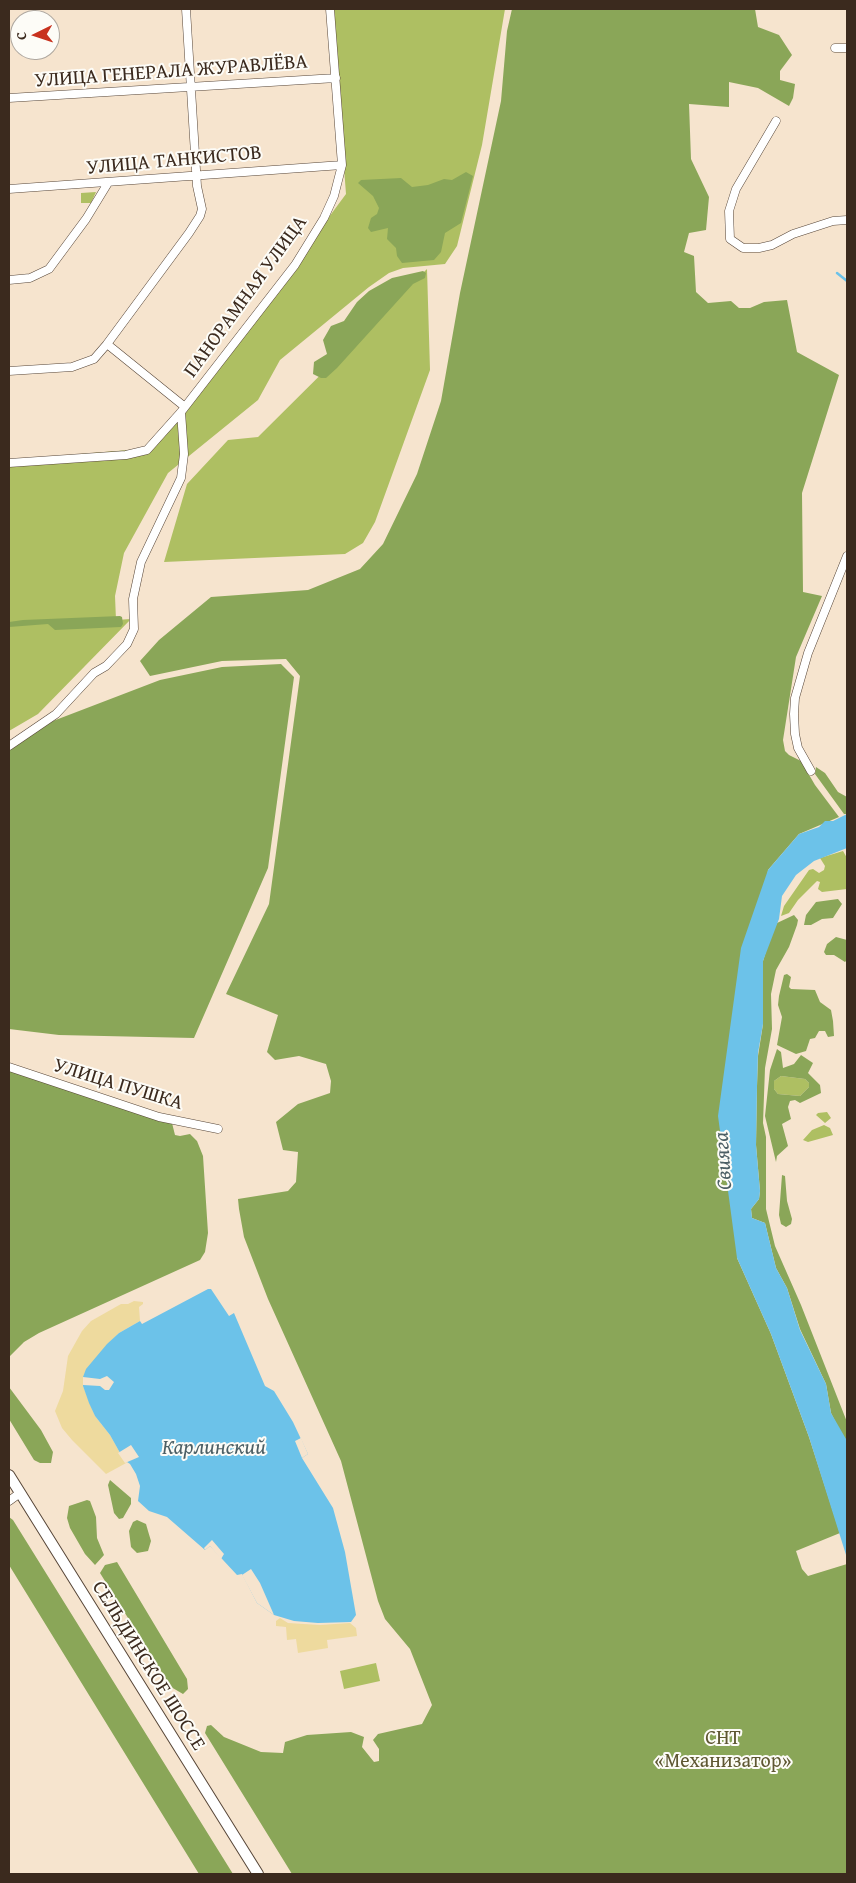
<!DOCTYPE html>
<meta charset="utf-8">
<style>
body{margin:0}
#map{position:relative;width:856px;height:1883px;overflow:hidden;background:#f6e4ce;font-family:"Gentium Book Plus",serif}
canvas{display:block}
.frame{position:absolute;inset:0;border:10px solid #3b2a1e;pointer-events:none}
.north{position:absolute;left:10px;top:10px;width:50px;height:50px;box-sizing:border-box;background:#fdfcf7;border:1px solid #afa8a0;border-radius:50%;rotate:266deg;font-size:14px;font-weight:700;line-height:20px;text-align:center;color:#3b2a1e}
.north::after{content:'';display:block;margin:auto;width:18px;height:22px;background:#c8321e;clip-path:polygon(50% 0,100% 100%,50% 72%,0 100%)}
</style>
<div id="map">
<canvas width="856" height="1883"></canvas>
<div class="frame"></div>
<div class="north">С</div>
</div>
<script>
const ctx = document.querySelector('canvas').getContext('2d');
ctx.lineJoin = 'round';
function fillPath(path, color) {
  ctx.fillStyle = color;
  ctx.fill(path, 'evenodd');
}
function toPath(rows) {
  const path = new Path2D();
  for (const r of rows) {
    path.moveTo(r[0], r[1]);
    for (let i = 2; i < r.length; i += 2) path.lineTo(r[i], r[i + 1]);
  }
  return path;
}
function trace(path, color, width, dash) {
  ctx.strokeStyle = color;
  ctx.lineWidth = width;
  ctx.lineCap = dash ? 'butt' : 'round';
  ctx.setLineDash(dash || []);
  ctx.stroke(path);
}
function drawText(font, color, halo, rows, align = 'center') {
  ctx.font = font + ' "Gentium Book Plus",serif';
  ctx.lineWidth = 4;
  ctx.setLineDash([]);
  ctx.textBaseline = 'middle';
  ctx.strokeStyle = halo;
  ctx.fillStyle = color;
  for (const [text, x, y, turn = 0] of rows) {
    ctx.save();
    ctx.translate(x, y);
    ctx.rotate((+turn || 0) * Math.PI / 180);
    ctx.textAlign = isNaN(turn) ? turn : align;
    if (halo) ctx.strokeText(text, 0, 0);
    ctx.fillText(text, 0, 0);
    ctx.restore();
  }
}
fillPath(toPath([
 [332,9,505,9,482,145,457,246,445,264,403,268,389,273,369,287,280,360,258,400,168,473,124,553,115,596,116,620,131,619,38,714,9,731,9,460,152,448,185,411,346,194],
 [96,192,91,203,81,203,81,193],
 [427,269,430,370,375,522,363,543,345,554,164,562,187,484,228,440,258,437],
 [843,851,847,858,847,889,822,892,818,889,820,882,817,881,798,900,789,913,781,916,784,906,809,870,813,869,819,873,824,870,825,866,820,858],
 [781,1076,805,1079,809,1083,809,1087,800,1096,778,1094,774,1089,774,1081],
 [827,1112,831,1118,825,1123,816,1115,818,1113],
 [824,1125,830,1128,833,1135,808,1142,803,1140,812,1130],
 [376,1663,380,1681,344,1689,340,1671]
]), '#aebf62');
fillPath(toPath([
 [512,9,755,9,758,27,779,35,792,55,780,71,780,80,795,84,793,98,789,106,758,88,729,82,729,107,689,104,691,159,709,197,706,230,689,233,684,252,694,256,696,292,708,303,731,301,739,308,750,308,764,302,787,300,797,352,839,375,802,493,803,592,822,596,796,657,783,740,785,751,789,755,801,761,815,785,839,817,799,834,768,870,737,1258,771,1334,809,1437,840,1533,796,1551,802,1569,808,1576,847,1564,847,1874,292,1874,205,1733,207,1726,211,1725,224,1737,261,1752,283,1753,285,1742,307,1735,351,1732,364,1737,362,1747,374,1762,379,1761,379,1749,373,1740,378,1734,422,1724,432,1705,410,1649,385,1619,378,1601,341,1461,268,1299,244,1237,239,1209,238,1199,288,1191,296,1182,298,1152,283,1150,276,1122,298,1104,330,1093,331,1081,326,1064,299,1056,275,1060,267,1052,278,1015,226,994,269,904,300,676,286,659,222,661,150,676,140,661,159,640,211,597,308,590,360,569,383,544,417,474,441,401,460,293,501,101,507,31],
 [466,172,473,176,461,223,445,233,441,252,434,260,402,263,397,256,396,248,387,239,388,228,371,232,368,228,371,218,377,214,379,208,373,196,358,183,361,180,401,178,412,187,428,185,444,179,452,180],
 [423,271,426,273,425,278,413,284,337,368,326,378,321,378,313,374,314,362,327,354,323,340,331,326,344,321,357,302,369,291,392,278],
 [120,616,122,617,123,624,121,627,55,630,48,624,9,627,9,622,23,620],
 [281,664,294,677,268,868,194,1038,59,1035,9,1029,9,750,53,721,160,680,222,667],
 [816,767,825,773,838,792,847,797,847,814,844,814,815,774],
 [838,899,842,904,833,918,822,919,811,925,804,925,806,915,816,902],
 [794,915,798,920,797,925,789,947,776,970,771,994,772,1029,765,1068,763,1123,766,1137,766,1209,775,1246,801,1305,847,1422,847,1446,831,1413,826,1384,800,1329,787,1288,776,1268,765,1223,752,1218,751,1209,759,1199,760,1191,756,1145,757,1086,758,1056,763,1024,763,961,772,931,777,923],
 [836,937,847,940,847,960,845,962,834,955,826,955,824,952,827,944],
 [787,974,791,977,789,987,791,989,815,990,820,1002,831,1010,833,1021,834,1036,828,1037,825,1031,819,1031,815,1038,810,1039,806,1051,796,1054,777,1045,782,1017,778,1005,779,996,784,975],
 [777,1049,781,1052,783,1068,794,1064,801,1055,813,1063,808,1073,820,1085,821,1093,800,1103,795,1100,790,1101,788,1107,791,1119,782,1124,788,1146,777,1156,776,1162,765,1116,770,1070],
 [781,1076,805,1079,809,1083,809,1087,800,1096,778,1094,774,1089,774,1081],
 [9,1071,172,1123,175,1135,180,1136,190,1134,197,1141,203,1156,208,1233,205,1252,200,1260,39,1333,24,1342,9,1357],
 [782,1175,785,1176,787,1201,792,1219,791,1224,786,1227,781,1224,779,1215],
 [9,1387,41,1430,53,1452,51,1463,40,1463,34,1460,9,1419],
 [110,1480,131,1498,131,1504,123,1518,119,1519,114,1513,108,1485],
 [87,1500,90,1501,96,1517,97,1538,104,1555,95,1565,85,1554,70,1528,67,1518,69,1506],
 [9,1517,13,1520,233,1874,199,1874,9,1565],
 [137,1520,146,1524,148,1531,151,1541,148,1551,137,1553,131,1547,129,1531,133,1522],
 [117,1562,187,1679,188,1689,183,1694,171,1687,100,1573,105,1565]
]), '#8aa658');
fillPath(toPath([
 [134,1301,143,1302,143,1304,139,1307,140,1321,119,1333,107,1345,83,1386,95,1416,110,1435,124,1460,128,1462,106,1474,72,1440,62,1428,55,1411,63,1391,68,1356,82,1331,91,1321,121,1304,128,1304],
 [280,1618,288,1623,320,1625,350,1623,356,1628,357,1636,327,1640,328,1648,298,1653,296,1639,287,1640,286,1627,276,1626,276,1621]
]), '#eeda9e');
fillPath(toPath([
 [847,814,847,848,814,861,796,875,782,896,779,919,763,961,763,1024,758,1053,757,1086,756,1145,760,1191,759,1199,751,1209,752,1218,765,1223,776,1268,787,1288,800,1330,826,1384,831,1413,846,1439,847,1558,809,1437,771,1334,737,1258,718,1116,741,948,768,870,799,834,819,827,825,821,833,821],
 [208,1289,211,1289,229,1316,234,1313,265,1386,274,1391,293,1422,308,1454,302,1458,333,1508,345,1552,356,1615,351,1622,318,1623,294,1621,274,1615,257,1603,242,1574,237,1575,210,1546,205,1550,167,1517,149,1511,138,1501,140,1486,136,1474,130,1464,124,1460,110,1435,95,1416,89,1403,83,1386,83,1377,86,1369,107,1344,119,1333,140,1321,142,1324]
]), '#6cc2e9');
fillPath(toPath([
 [107,1376,114,1382,109,1390,105,1390,100,1386,83,1385,83,1377,100,1379],
 [301,1438,308,1454,302,1458,295,1441],
 [131,1445,139,1457,125,1463,118,1453],
 [212,1540,224,1554,221,1559,210,1546,205,1550,204,1548],
 [251,1569,260,1583,274,1615,257,1603,242,1575]
]), '#f6e4ce');
trace(toPath([
 [837,273,847,281]
]), '#6cc2e9', 2.5);
const minor = toPath([
 [835,48,847,48],
 [9,98,336,78],
 [776,121,736,189,729,211,730,239,743,248,759,248,772,245,793,234,833,221,847,220],
 [9,189,342,165],
 [9,280,30,278,49,269,86,219,108,183],
 [107,344,185,407],
 [9,371,72,367,94,359,107,344,189,233,200,216,202,209,197,186,186,9],
 [9,463,126,455,147,450,181,412,295,265,324,218,334,196,342,165,330,9],
 [9,746,56,714,94,673,106,666,127,644,134,629,133,599,141,562,181,478,184,454,181,412],
 [811,771,798,748,795,734,794,714,795,698,808,653,847,556],
 [9,1067,159,1117,218,1129],
 [9,1501,20,1493]
]);
const secondary = toPath([
 [9,1475,258,1874]
]);
trace(minor, '#574638', 9);
trace(secondary, '#574638', 12);
trace(minor, '#fff', 8);
trace(secondary, '#fff', 10);
drawText('20px', '#3b2a1e', '#fdfcf7', [
 ["УЛИЦА ГЕНЕРАЛА ЖУРАВЛЁВА",171,72,-4],
 ["УЛИЦА ТАНКИСТОВ",174,161,-5],
 ["ПАНОРАМНАЯ УЛИЦА",246,297,-54],
 ["УЛИЦА ПУШКА",118,1085,17],
 ["СЕЛЬДИНСКОЕ ШОССЕ",148,1666,58]
]);
drawText('20px', '#5e5732', '#fdfcf7', [
 ["СНТ",723,1739],
 ["«Механизатор»",723,1762]
]);
drawText('italic 21px', '#4c5f65', '#fdfcf7', [
 ["Свияга",724,1161,-94],
 ["Карлинский",214,1449]
]);
</script>
